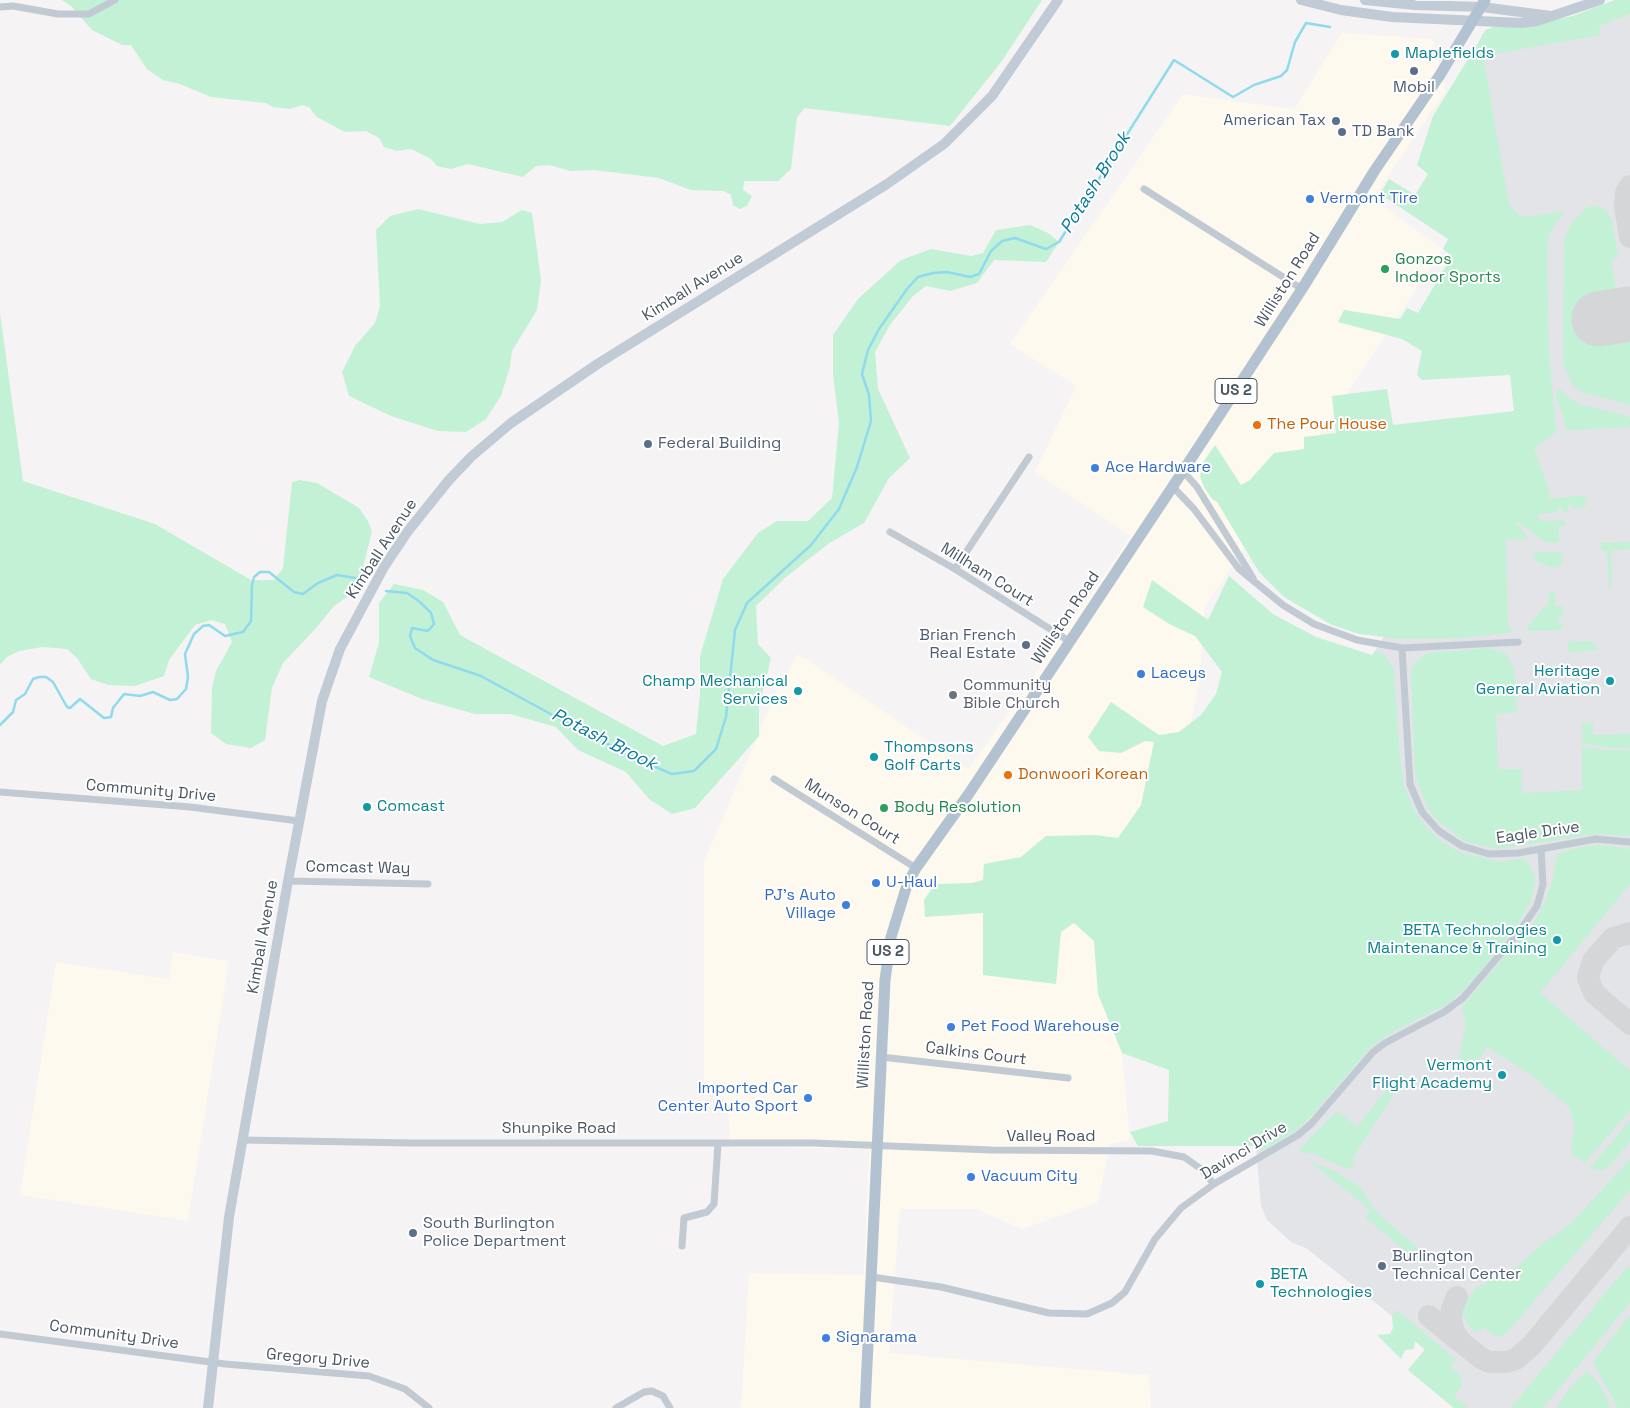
<!DOCTYPE html>
<style>
body{margin:0}
canvas{display:block;background:#f5f3f3}
</style>
<canvas width="1630" height="1408"></canvas>
<script>
const ctx = document.querySelector('canvas').getContext('2d');
ctx.lineJoin = 'round';
function fillPath(path, color) {
  ctx.fillStyle = color;
  ctx.fill(path, 'evenodd');
}
function toPath(rows) {
  const path = new Path2D();
  for (const r of rows) {
    path.moveTo(r[0], r[1]);
    for (let i = 2; i < r.length; i += 2) path.lineTo(r[i], r[i + 1]);
  }
  return path;
}
function trace(path, color, width, dash) {
  ctx.strokeStyle = color;
  ctx.lineWidth = width;
  ctx.lineCap = dash ? 'butt' : 'round';
  ctx.setLineDash(dash || []);
  ctx.stroke(path);
}
function drawText(font, color, halo, rows, align = 'center') {
  ctx.font = font + ' "Space Grotesk",sans-serif';
  ctx.lineWidth = 4;
  ctx.setLineDash([]);
  ctx.textBaseline = 'middle';
  ctx.strokeStyle = halo;
  ctx.fillStyle = color;
  for (const [text, x, y, turn = 0] of rows) {
    ctx.save();
    ctx.translate(x, y);
    ctx.rotate((+turn || 0) * Math.PI / 180);
    ctx.textAlign = isNaN(turn) ? turn : align;
    if (halo) ctx.strokeText(text, 0, 0);
    ctx.fillText(text, 0, 0);
    ctx.restore();
  }
}
fillPath(toPath([
 [1342,33,1433,39,1445,91,1373,199,1443,249,1205,607,1199,684,1122,1053,1130,1140,1111,1144,1097,1203,1022,1229,976,1209,900,1209,889,1353,1149,1375,1151,1408,741,1408,749,1273,864,1275,869,1149,730,1147,728,1103,704,1082,704,862,777,690,798,654,969,769,1131,536,1035,472,1076,386,1010,344,1183,94,1294,109],
 [173,952,229,961,188,1221,20,1195,56,962,169,979]
]), '#fdf9ef');
fillPath(toPath([
 [1615,0,1630,0,1630,1408,1454,1408,1408,1370,1425,1349,1395,1325,1392,1316,1306,1248,1291,1242,1267,1220,1261,1206,1256,1146,1394,810,1372,656,1475,482,1514,411,1499,240,1465,106,1482,35,1486,30,1493,27,1534,25,1573,16]
]), '#e2e4e7');
fillPath(toPath([
 [62,0,1042,0,1002,61,950,126,805,108,797,117,791,169,778,181,744,181,743,190,752,196,747,206,740,209,733,205,731,195,724,191,691,190,659,178,594,170,571,171,549,165,536,166,523,177,468,164,451,169,437,166,431,159,411,149,397,151,384,147,379,138,366,131,345,132,317,117,309,107,302,105,290,109,273,107,266,103,211,97,180,84,163,80,147,69,131,45,122,45,92,30,71,6],
 [1615,0,1630,0,1630,14,1599,26,1600,35,1483,56,1509,205,1519,215,1527,217,1566,211,1556,222,1549,235,1547,254,1549,354,1556,432,1534,448,1550,493,1549,499,1585,495,1586,506,1573,509,1572,504,1567,506,1568,513,1564,512,1563,508,1558,509,1558,512,1538,514,1539,521,1565,520,1565,525,1559,526,1559,543,1545,542,1518,522,1514,521,1527,536,1528,539,1506,540,1508,625,1513,632,1459,638,1401,639,1359,634,1332,625,1284,597,1259,572,1217,502,1212,499,1204,487,1200,477,1202,464,1215,445,1241,485,1250,480,1274,453,1304,449,1304,437,1336,433,1332,396,1387,389,1393,425,1514,411,1510,375,1422,380,1417,375,1422,351,1402,339,1338,322,1344,310,1400,319,1407,308,1418,313,1452,256,1443,249,1448,239,1380,194,1389,179,1415,195,1428,174,1417,165,1433,116,1486,30,1493,27,1534,25,1573,16],
 [1596,206,1606,210,1612,221,1618,258,1611,260,1617,294,1595,298,1603,340,1630,336,1630,405,1582,392,1572,384,1563,363,1564,239,1571,224,1580,214,1588,207],
 [418,209,480,224,502,222,522,210,532,213,541,280,537,310,512,351,510,367,501,396,486,419,466,432,438,431,391,416,349,396,342,372,355,346,375,323,380,306,376,230,390,216],
 [1030,225,1048,233,1059,242,1046,262,994,260,977,283,950,291,926,286,913,296,890,325,875,352,878,389,910,458,889,478,864,523,828,544,786,577,756,606,758,644,771,658,759,707,759,736,695,808,672,814,649,799,626,772,578,750,556,727,510,714,475,714,422,699,369,677,379,643,379,603,394,584,423,590,443,602,460,635,663,746,696,734,700,693,700,656,723,579,758,533,777,521,808,521,832,498,839,423,833,374,833,335,858,299,901,260,931,249,971,256,983,253,996,230],
 [0,313,23,481,155,524,251,580,274,580,283,568,292,482,300,480,317,483,359,508,368,521,372,532,362,570,351,594,334,606,316,628,283,663,272,688,265,740,251,748,226,744,211,733,212,688,216,671,232,642,225,624,211,620,195,625,169,660,164,676,135,686,108,685,91,679,77,658,67,649,42,647,19,651,7,657,0,665],
 [1560,389,1567,397,1580,404,1627,416,1630,418,1630,427,1567,430,1557,398,1557,391],
 [1630,542,1630,549,1611,551,1612,587,1609,587,1607,551,1601,550,1601,543],
 [1534,552,1561,552,1562,564,1555,568,1535,561],
 [1229,576,1273,614,1316,637,1372,655,1375,651,1384,654,1394,670,1400,759,1404,787,1413,808,1426,827,1443,843,1461,853,1500,862,1522,859,1527,861,1534,874,1535,882,1530,903,1515,929,1468,986,1448,1004,1392,1032,1370,1048,1308,1120,1294,1132,1262,1151,1256,1146,1138,1146,1130,1132,1168,1121,1169,1070,1122,1053,1098,994,1094,941,1074,923,1061,932,1056,984,983,975,983,913,925,917,924,900,935,884,971,883,983,880,984,864,1021,857,1046,836,1096,835,1118,838,1141,805,1154,742,1145,741,1121,753,1099,751,1088,737,1111,702,1159,735,1179,732,1201,715,1216,694,1222,672,1195,636,1171,625,1143,607,1152,580,1208,620],
 [1549,592,1555,592,1555,606,1563,606,1563,615,1560,616,1556,623,1564,623,1562,627,1559,630,1528,631,1528,626,1549,602],
 [1590,641,1599,650,1568,652,1568,642],
 [1489,648,1505,653,1513,666,1515,677,1517,712,1496,714,1498,769,1521,769,1522,793,1582,790,1582,746,1601,750,1630,750,1630,836,1595,834,1496,849,1464,841,1437,820,1428,809,1415,774,1411,673,1414,664,1427,653],
 [1593,723,1593,735,1630,734,1630,747,1611,748,1583,743,1582,724],
 [1599,845,1630,849,1630,884,1540,993,1630,1071,1630,1110,1585,1163,1572,1154,1571,1145,1575,1129,1570,1108,1533,1076,1487,1047,1471,1073,1468,1062,1459,1060,1466,1023,1462,1007,1534,922,1544,904,1552,883,1557,854,1576,848],
 [1400,1073,1405,1076,1352,1160,1354,1166,1347,1169,1314,1154,1298,1151,1337,1111,1357,1127],
 [1630,1120,1630,1141,1612,1163,1602,1171,1590,1168],
 [1630,1159,1630,1190,1510,1329,1502,1336,1497,1337,1483,1327,1477,1333,1467,1324,1461,1307,1476,1288,1518,1266,1543,1243,1570,1225],
 [1310,1162,1332,1170,1359,1186,1376,1212,1426,1255,1419,1262,1366,1218,1370,1211,1359,1200],
 [1627,1267,1630,1269,1630,1302,1543,1408,1511,1408],
 [1397,1310,1456,1360,1450,1367,1459,1374,1462,1385,1454,1396,1468,1408,1454,1408,1408,1370,1425,1350,1415,1341,1414,1349,1405,1350,1401,1359,1377,1335,1390,1334,1393,1328,1392,1316],
 [1630,1315,1630,1408,1618,1408,1593,1362],
 [1587,1371,1600,1385,1611,1408,1557,1408,1570,1388]
]), '#c3f1d5');
trace(toPath([
 [386,591,407,593,420,602,431,613,434,624,428,631,412,628,410,636,415,648,433,660,481,676,591,736,651,765,672,774,694,771,716,749,726,717,735,630,747,603,811,545,839,509,857,467,871,421,869,395,862,374,868,350,879,329,907,289,918,277,933,273,947,272,970,277,979,274,991,251,1002,241,1015,238,1046,249,1059,242,1174,60,1233,97,1254,85,1281,76,1287,70,1295,42,1306,23,1330,27],
 [0,725,13,712,16,700,25,694,33,679,39,677,46,677,53,682,67,707,70,708,80,699,104,718,111,717,113,708,124,694,140,696,153,692,170,700,177,699,186,689,188,677,185,654,194,634,203,626,209,625,225,636,243,632,251,621,252,585,254,577,260,572,269,572,294,592,303,594,318,583,337,575,361,579]
]), '#90daee', 2.5);
trace(toPath([
 [1630,186,1626,193,1625,206,1630,237],
 [1630,933,1613,938,1593,961,1588,978,1594,993,1630,1024],
 [1457,1297,1452,1309,1451,1320,1454,1332,1461,1342,1481,1358,1489,1362,1506,1362,1516,1359,1532,1345,1630,1227],
 [1429,1316,1458,1340]
]), '#d5d6d8', 22);
trace(toPath([
 [1599,319,1630,314]
]), '#d5d6d8', 55);
trace(toPath([
 [0,7,13,6,58,14,89,14,115,0],
 [1144,189,1302,289],
 [1183,471,1197,487,1253,578],
 [1173,487,1194,509,1239,569,1283,605,1314,624,1357,640,1402,648,1518,642],
 [890,532,955,569,1069,641],
 [955,569,1029,457],
 [1402,648,1410,784,1422,812,1439,831,1462,846,1489,854,1518,853,1596,839,1630,842],
 [774,779,916,868],
 [0,792,190,807,299,821],
 [288,881,428,884],
 [881,1057,1068,1078],
 [242,1140,411,1143,813,1143,992,1150,1152,1151,1184,1157,1201,1169,1214,1184],
 [682,1246,684,1218,707,1212,714,1204,718,1143],
 [872,1277,941,1287,1049,1313,1087,1314,1112,1303,1125,1292,1155,1239,1181,1208,1214,1184,1298,1135,1311,1124,1373,1052,1385,1043,1444,1012,1463,998,1519,932,1537,906,1543,884,1541,849],
 [0,1334,225,1364,369,1376,405,1389,429,1408],
 [616,1408,644,1392,652,1391,663,1396,670,1408]
]), '#c1cad2', 7);
trace(toPath([
 [1301,0,1341,10,1392,17,1522,23,1537,21,1600,0],
 [1365,0,1415,5,1482,7,1551,16],
 [208,1408,229,1217,288,881,322,701,340,649,384,567,408,531,449,480,472,456,511,423,599,363,887,184,944,144,992,96,1058,0]
]), '#c1cbd6', 10);
trace(toPath([
 [865,1408,885,980,891,937,907,885,916,868,968,795,1183,471,1302,289,1375,170,1440,75,1485,0]
]), '#b3c2d1', 11);
for (const [x, y, r, color] of [
 [1395,54,5,"#0f9aa8"],
 [1414,71,5,"#5c6f8a"],
 [1336,121,5,"#5c6f8a"],
 [1342,132,5,"#5c6f8a"],
 [1310,199,5,"#3f7fe0"],
 [1385,269,5,"#2e9e5b"],
 [1257,425,5,"#e8710a"],
 [648,444,5,"#5c6f8a"],
 [1095,468,5,"#3f7fe0"],
 [1026,645,5,"#5c6f8a"],
 [1141,674,5,"#3f7fe0"],
 [1610,681,5,"#0f9aa8"],
 [798,691,5,"#0f9aa8"],
 [953,695,5,"#6b7280"],
 [874,757,5,"#0f9aa8"],
 [1008,775,5,"#e8710a"],
 [367,807,5,"#0f9aa8"],
 [884,808,5,"#2e9e5b"],
 [876,883,5,"#3f7fe0"],
 [846,905,5,"#3f7fe0"],
 [1557,940,5,"#0f9aa8"],
 [951,1027,5,"#3f7fe0"],
 [1502,1075,5,"#0f9aa8"],
 [808,1098,5,"#3f7fe0"],
 [971,1177,5,"#3f7fe0"],
 [413,1233,5,"#5c6f8a"],
 [1382,1266,5,"#5c6f8a"],
 [1260,1284,5,"#0f9aa8"],
 [826,1338,5,"#3f7fe0"]
]) {
  const dot = new Path2D();
  dot.arc(x, y, r, 0, 2 * Math.PI);
  ctx.fillStyle = color;
  ctx.fill(dot);
  trace(dot, '#fff', 2);
}
for (const [x, y, w] of [
 [1236,391,42],
 [888,952,42]
]) {
  const box = new Path2D();
  box.roundRect(x - w / 2, y - 12.5, w, 25, 4);
  ctx.fillStyle = '#fff';
  ctx.fill(box);
  trace(box, '#4a5661', 1);
}
drawText('bold 15px', '#4a5661', null, [
 ["US 2",1236,391],
 ["US 2",888,952]
]);
drawText('16px', '#0d838f', '#fff', [
 ["Maplefields",1405,54],
 ["Heritage",1600,672,"right"],
 ["General Aviation",1600,690,"right"],
 ["Champ Mechanical",788,682,"right"],
 ["Services",788,700,"right"],
 ["Thompsons",884,748],
 ["Golf Carts",884,766],
 ["Comcast",377,807],
 ["BETA Technologies",1547,931,"right"],
 ["Maintenance & Training",1547,949,"right"],
 ["Vermont",1492,1066,"right"],
 ["Flight Academy",1492,1084,"right"],
 ["BETA",1270,1275],
 ["Technologies",1270,1293]
], 'left');
drawText('16px', '#4e5e75', '#fff', [
 ["Mobil",1414,88,"center"],
 ["American Tax",1326,121,"right"],
 ["TD Bank",1352,132],
 ["Federal Building",658,444],
 ["Brian French",1016,636,"right"],
 ["Real Estate",1016,654,"right"],
 ["South Burlington",423,1224],
 ["Police Department",423,1242],
 ["Burlington",1392,1257],
 ["Technical Center",1392,1275]
], 'left');
drawText('16px', '#366cbe', '#fff', [
 ["Vermont Tire",1320,199],
 ["Ace Hardware",1105,468],
 ["Laceys",1151,674],
 ["U-Haul",886,883],
 ["PJ's Auto",836,896,"right"],
 ["Village",836,914,"right"],
 ["Pet Food Warehouse",961,1027],
 ["Imported Car",798,1089,"right"],
 ["Center Auto Sport",798,1107,"right"],
 ["Vacuum City",981,1177],
 ["Signarama",836,1338]
], 'left');
drawText('16px', '#27864d', '#fff', [
 ["Gonzos",1395,260],
 ["Indoor Sports",1395,278],
 ["Body Resolution",894,808]
], 'left');
drawText('16px', '#4a5661', '#fff', [
 ["Williston Road",1288,280,-58],
 ["Kimball Avenue",693,287,-32],
 ["Kimball Avenue",382,549,-57],
 ["Millham Court",987,575,32],
 ["Williston Road",1066,618,-56],
 ["Community Drive",151,791,5],
 ["Munson Court",852,812,32],
 ["Eagle Drive",1538,833,-8],
 ["Comcast Way",358,868,1],
 ["Kimball Avenue",263,937,-80],
 ["Williston Road",866,1035,-87],
 ["Calkins Court",976,1054,7],
 ["Shunpike Road",559,1129],
 ["Valley Road",1051,1137],
 ["Davinci Drive",1244,1151,-31],
 ["Community Drive",114,1335,8],
 ["Gregory Drive",318,1359,5]
]);
drawText('16px', '#c56008', '#fff', [
 ["The Pour House",1267,425],
 ["Donwoori Korean",1018,775]
], 'left');
drawText('16px', '#5b616d', '#fff', [
 ["Community",963,686],
 ["Bible Church",963,704]
], 'left');
drawText('italic 18px', '#0c7c9b', '#fff', [
 ["Potash Brook",1096,183,-58],
 ["Potash Brook",604,740,27]
]);
</script>
